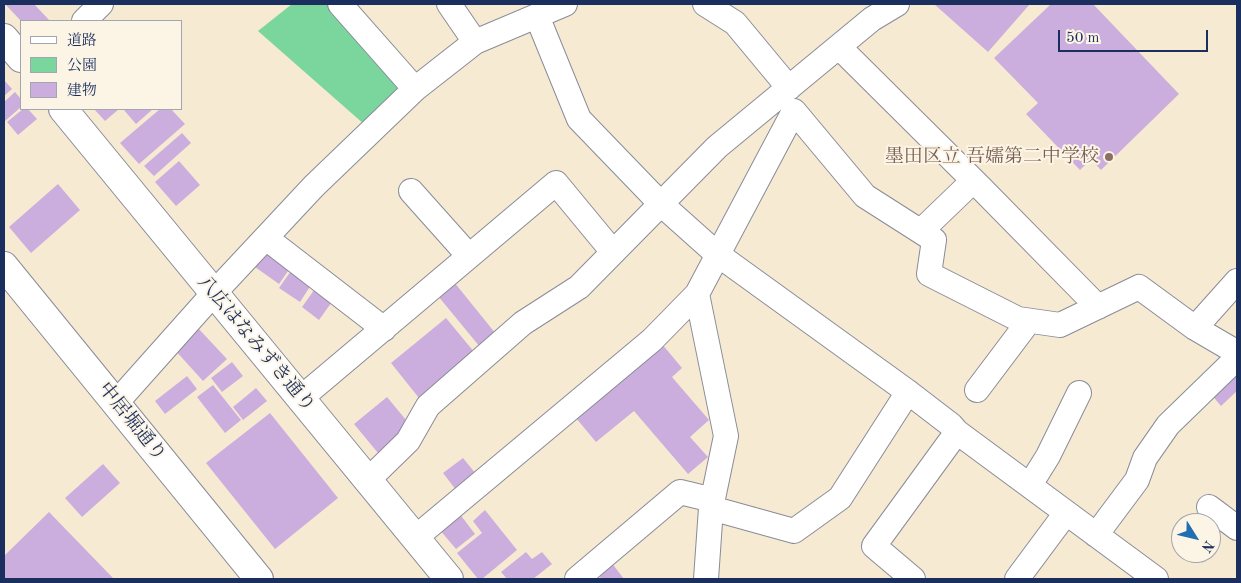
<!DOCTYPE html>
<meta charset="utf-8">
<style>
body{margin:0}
#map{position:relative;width:1241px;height:583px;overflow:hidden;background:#f7ead2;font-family:"Old Standard TT","Noto Serif JP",serif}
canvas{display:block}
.frame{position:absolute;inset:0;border:5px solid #1b2f5e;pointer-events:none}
.legend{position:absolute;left:20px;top:20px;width:162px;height:90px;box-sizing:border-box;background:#fcf5e5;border:1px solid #a2a6af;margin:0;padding:6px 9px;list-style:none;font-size:15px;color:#1b2f5e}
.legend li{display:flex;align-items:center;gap:10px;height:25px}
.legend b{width:25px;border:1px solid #a2a6af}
.north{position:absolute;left:1171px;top:513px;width:50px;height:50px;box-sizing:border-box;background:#fcf5e5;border:1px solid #a2a6af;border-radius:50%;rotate:126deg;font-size:14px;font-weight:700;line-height:20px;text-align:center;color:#1b2f5e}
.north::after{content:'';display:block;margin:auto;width:18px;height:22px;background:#1f6fb2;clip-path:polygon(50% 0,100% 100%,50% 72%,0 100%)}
.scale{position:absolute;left:1058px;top:30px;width:150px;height:22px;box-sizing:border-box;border:2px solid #1b2f5e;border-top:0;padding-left:6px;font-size:15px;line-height:18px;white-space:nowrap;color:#1b2f5e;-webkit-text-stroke:4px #fcf5e5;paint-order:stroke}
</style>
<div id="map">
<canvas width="1241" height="583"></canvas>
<div class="frame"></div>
<ul class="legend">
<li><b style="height:6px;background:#fff"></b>道路</li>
<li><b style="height:14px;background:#7bd69d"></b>公園</li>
<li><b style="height:14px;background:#ccaede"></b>建物</li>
</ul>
<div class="north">N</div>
<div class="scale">50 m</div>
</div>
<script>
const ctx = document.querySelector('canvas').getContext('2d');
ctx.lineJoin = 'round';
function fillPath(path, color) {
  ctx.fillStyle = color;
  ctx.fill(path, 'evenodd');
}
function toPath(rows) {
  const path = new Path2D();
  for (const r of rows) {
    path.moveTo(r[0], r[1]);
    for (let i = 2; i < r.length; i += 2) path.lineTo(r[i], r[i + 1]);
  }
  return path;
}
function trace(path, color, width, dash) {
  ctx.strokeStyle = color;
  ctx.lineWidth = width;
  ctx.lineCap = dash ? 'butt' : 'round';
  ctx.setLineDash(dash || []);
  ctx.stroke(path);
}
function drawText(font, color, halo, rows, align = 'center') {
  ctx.font = font + ' "Old Standard TT","Noto Serif JP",serif';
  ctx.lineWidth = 4;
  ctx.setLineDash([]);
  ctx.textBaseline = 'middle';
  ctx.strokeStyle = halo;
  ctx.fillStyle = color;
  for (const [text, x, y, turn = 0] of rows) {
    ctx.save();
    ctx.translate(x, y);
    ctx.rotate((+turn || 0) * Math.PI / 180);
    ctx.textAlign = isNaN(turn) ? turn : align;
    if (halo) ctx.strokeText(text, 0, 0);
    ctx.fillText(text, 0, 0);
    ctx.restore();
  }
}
fillPath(toPath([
 [292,4,327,4,401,90,365,125,258,31]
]), '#7bd69d');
fillPath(toPath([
 [5,4,34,4,50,21,21,21],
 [934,4,1030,4,988,52],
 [1051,4,1093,4,1179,94,1101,170,1091,159,1080,170,1026,114,1038,103,994,58],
 [4,80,12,89,4,96],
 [15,92,21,99,21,107,5,121,4,102],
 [23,109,28,109,37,119,18,135,7,122],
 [94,109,119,109,105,121],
 [123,109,153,109,136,124],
 [160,109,171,109,185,124,139,164,120,143],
 [182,133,191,143,154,176,144,166],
 [179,161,200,185,176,206,155,182],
 [58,184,80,210,31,253,9,227],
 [266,251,290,268,279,284,255,267],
 [293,268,313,282,300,302,279,288],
 [454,282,496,334,480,347,438,296],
 [317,286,334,299,319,320,302,307],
 [446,318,475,353,419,398,391,363],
 [197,327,227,359,203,381,174,349],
 [662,344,682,368,672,377,709,420,690,437,708,457,688,474,634,411,596,442,576,418],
 [232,362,243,376,222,392,211,378],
 [1237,368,1237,391,1221,406,1210,393],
 [187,376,197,389,165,414,155,401],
 [213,385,241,420,225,433,197,397],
 [256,388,267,401,243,420,233,407],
 [387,397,411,426,378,453,354,424],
 [270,413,338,498,275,549,206,463],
 [463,458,476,474,456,490,443,473],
 [103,464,120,483,82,517,65,498],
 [485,510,517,550,482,579,478,579,457,553,482,533,473,521],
 [49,512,113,578,111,579,4,579,4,556],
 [459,513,475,534,456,549,439,529],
 [526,552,532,559,542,552,552,564,533,579,507,579,501,572],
 [611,562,624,579,602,579,597,574]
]), '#ccaede');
const minor = toPath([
 [340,4,415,89],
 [449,4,475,42],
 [705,4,735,23,789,88],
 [537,16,579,119,661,204,717,254,908,392,951,425,957,432,1156,579],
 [84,21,101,4],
 [839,47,980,187,1098,307],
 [411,191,469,256],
 [921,231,973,181],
 [266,238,384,329],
 [1195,328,1237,281],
 [977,390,1029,321],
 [301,398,556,183,613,252],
 [116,403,214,293,314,186,415,89,475,42,565,4],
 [368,480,408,441,428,406,523,323,579,287,717,147,872,19,897,4],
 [1030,485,1048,456,1079,393],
 [1209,507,1237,528],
 [711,508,794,531,840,498,908,392],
 [1096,535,1137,480,1145,458,1168,425,1237,358],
 [415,538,652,340,697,294],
 [577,579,680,492,713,500],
 [706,579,711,508,726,436,697,294,794,111,865,196,934,240,929,274,1018,319,1060,325,1139,287,1195,328,1231,349,1237,355],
 [913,579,874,546,957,432],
 [1017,579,1066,513]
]);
const tertiary = toPath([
 [4,38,21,58],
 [63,109,449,579],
 [4,266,259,579]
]);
trace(minor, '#898c98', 26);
trace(tertiary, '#898c98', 30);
trace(minor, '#fff', 24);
trace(tertiary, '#fff', 28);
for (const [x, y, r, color] of [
 [1109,157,5,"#8d6e63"]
]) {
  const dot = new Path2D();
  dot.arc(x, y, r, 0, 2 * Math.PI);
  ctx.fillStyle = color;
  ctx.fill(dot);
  trace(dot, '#fcf5e5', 2);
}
drawText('19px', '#785e54', '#fcf5e5', [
 ["墨田区立 吾嬬第二中学校",1099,157]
], 'right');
drawText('19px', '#1b2f5e', '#fcf5e5', [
 ["八広はなみずき通り",256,344,50],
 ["中居堀通り",132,422,51]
]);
</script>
